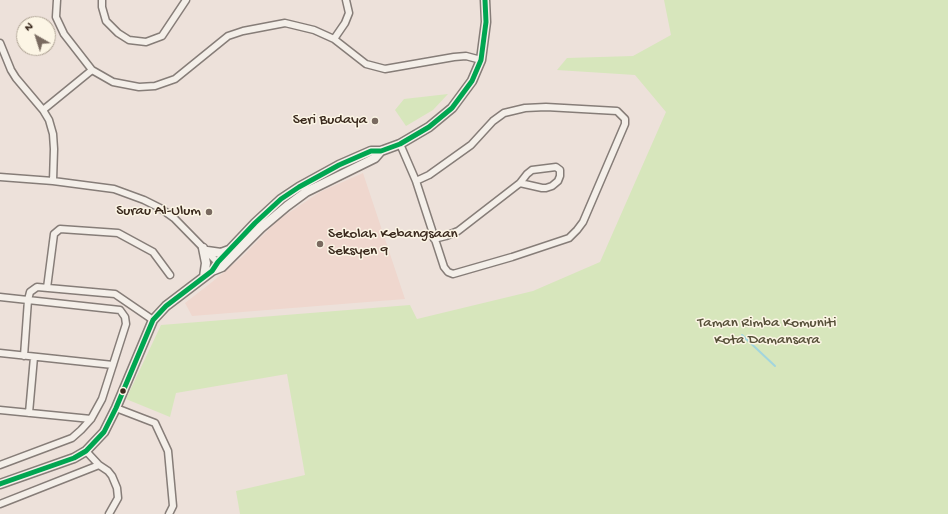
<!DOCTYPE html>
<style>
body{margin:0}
#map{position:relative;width:948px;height:514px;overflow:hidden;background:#ede1da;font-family:"Gochi Hand",sans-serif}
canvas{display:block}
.north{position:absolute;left:16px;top:16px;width:40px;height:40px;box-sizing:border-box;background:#fcf5e5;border:1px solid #afa495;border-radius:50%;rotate:321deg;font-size:11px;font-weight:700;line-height:16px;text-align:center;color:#3b2a1e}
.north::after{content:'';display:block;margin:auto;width:14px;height:18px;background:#796a60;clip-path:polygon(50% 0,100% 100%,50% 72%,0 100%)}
</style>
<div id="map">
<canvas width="948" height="514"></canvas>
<div class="north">N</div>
</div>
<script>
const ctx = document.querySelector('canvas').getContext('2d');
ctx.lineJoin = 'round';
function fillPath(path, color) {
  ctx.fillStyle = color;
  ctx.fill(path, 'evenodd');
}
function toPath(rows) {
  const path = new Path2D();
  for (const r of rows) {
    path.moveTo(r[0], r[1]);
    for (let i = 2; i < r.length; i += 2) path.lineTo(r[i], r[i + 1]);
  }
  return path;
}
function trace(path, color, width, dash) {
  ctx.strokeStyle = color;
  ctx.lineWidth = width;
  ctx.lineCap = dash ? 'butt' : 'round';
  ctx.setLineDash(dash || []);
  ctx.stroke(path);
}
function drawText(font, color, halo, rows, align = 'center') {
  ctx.font = font + ' "Gochi Hand",sans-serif';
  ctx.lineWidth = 3;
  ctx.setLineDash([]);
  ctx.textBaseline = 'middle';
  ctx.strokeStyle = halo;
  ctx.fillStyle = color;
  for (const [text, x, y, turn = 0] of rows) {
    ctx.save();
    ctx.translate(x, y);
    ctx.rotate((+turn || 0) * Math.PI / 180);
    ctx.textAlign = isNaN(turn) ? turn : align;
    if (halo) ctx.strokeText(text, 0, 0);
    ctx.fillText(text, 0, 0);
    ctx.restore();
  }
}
fillPath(toPath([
 [363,173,405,299,192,316,185,303,212,282,242,257,278,220,320,192]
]), '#efd7ce');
fillPath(toPath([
 [664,0,948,0,948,514,240,514,236,491,305,475,287,374,176,393,170,417,126,399,161,325,410,305,417,319,533,291,600,262,666,112,635,75,557,70,567,58,633,56,671,35],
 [448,94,433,110,406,126,395,110,404,99]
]), '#d7e6bc');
trace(toPath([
 [742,335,775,366]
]), '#a2d5de', 2);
const minor = toPath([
 [57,0,56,17,64,34,92,70,113,82,139,87,155,86,175,79,228,36,243,31,285,23,314,30,334,39,366,64,385,69,454,57,466,56,481,60],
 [102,0,102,7,106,21,118,33,129,40,146,42,162,36,186,0],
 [334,39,345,23,349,13,346,0],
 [0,43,11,70,16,78,43,110,49,120,53,134,54,149,53,181],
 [546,107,617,111,625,119,625,124,583,222,577,230,569,238,512,257,453,274,448,272,444,267,416,181,429,175,471,145,493,121,504,113,525,108,546,107],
 [43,110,92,70],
 [400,144,416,181],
 [0,177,53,181,114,189,144,200,160,208,174,218,219,264],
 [434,239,446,236,458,231,520,183,527,174,532,170,556,167,560,170,560,176,558,181,552,186,546,188,542,188,520,183],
 [47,288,54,234,60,229,118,233,153,252,170,275],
 [0,297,120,310,125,317,126,324,102,399,91,419,81,430,72,438,0,465],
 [0,353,113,365],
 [24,356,28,300,30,292,37,287,115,294,153,320],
 [116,408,155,423,168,451,173,506,169,514],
 [0,410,91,419],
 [29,413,34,357],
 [86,451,99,465,108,471,112,476,117,488,118,498,109,514],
 [0,504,99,465]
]);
const tertiary = toPath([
 [203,248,206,263,204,277],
 [207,251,221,253,229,250],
 [212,271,222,267,261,228,287,206,306,192,375,158,381,151],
 [0,484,74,458,86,451,104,432,116,408,153,320,166,306,212,271,218,262,255,223,281,199,299,187,339,165,371,151,381,151,400,144,429,127,452,108,472,81,481,60,486,22,485,0]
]);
trace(minor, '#867d78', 9);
trace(tertiary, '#867d78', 11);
trace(minor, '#f4efe9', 6);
trace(tertiary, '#f4efe9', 8);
trace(toPath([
 [0,484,74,458,86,451,104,432,116,408,153,320,166,306,212,271,218,262,255,223,281,199,299,187,339,165,371,151,381,151,400,144,429,127,452,108,472,81,481,60,486,22,485,0]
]), '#00a651', 5);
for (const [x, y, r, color] of [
 [375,121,4,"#796a60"],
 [209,212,4,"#796a60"],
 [320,244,4,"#796a60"],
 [123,391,3.5,"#3b2a1e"]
]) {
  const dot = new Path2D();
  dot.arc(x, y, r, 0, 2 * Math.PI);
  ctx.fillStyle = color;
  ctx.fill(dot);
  trace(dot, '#fcf5e5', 1.5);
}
drawText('15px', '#3b2a1e', '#fcf5e5', [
 ["Seri Budaya",367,121],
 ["Surau Al-Ulum",201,212],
 ["Sekolah Kebangsaan",328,235,"left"],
 ["Seksyen 9",328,252,"left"]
], 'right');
drawText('15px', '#575039', '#fcf5e5', [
 ["Taman Rimba Komuniti",767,324],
 ["Kota Damansara",767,341]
]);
</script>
